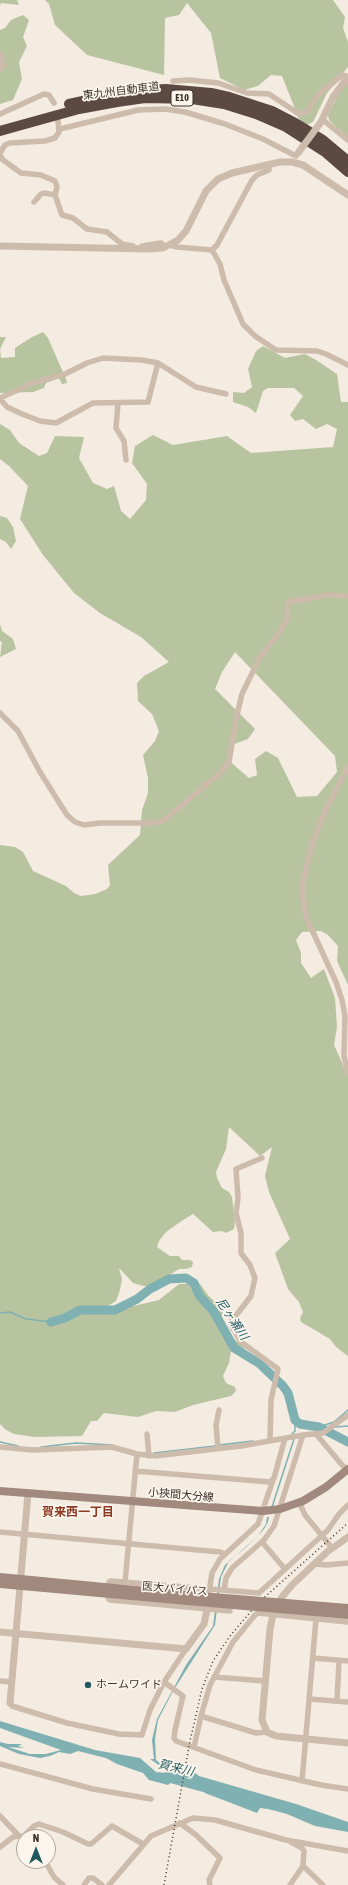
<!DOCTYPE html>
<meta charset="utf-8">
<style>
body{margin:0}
#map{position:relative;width:348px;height:1885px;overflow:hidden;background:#f4ebe1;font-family:"Asap Condensed",sans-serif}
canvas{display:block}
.north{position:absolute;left:16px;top:1829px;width:40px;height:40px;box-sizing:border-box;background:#fbf5ee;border:1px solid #aea6a0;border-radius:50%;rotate:0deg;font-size:11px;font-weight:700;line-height:16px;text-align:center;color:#3b302b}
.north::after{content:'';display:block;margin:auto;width:14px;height:18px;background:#1f5a5e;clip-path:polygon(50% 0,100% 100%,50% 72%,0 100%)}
</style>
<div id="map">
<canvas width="348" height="1885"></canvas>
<div class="north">N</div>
</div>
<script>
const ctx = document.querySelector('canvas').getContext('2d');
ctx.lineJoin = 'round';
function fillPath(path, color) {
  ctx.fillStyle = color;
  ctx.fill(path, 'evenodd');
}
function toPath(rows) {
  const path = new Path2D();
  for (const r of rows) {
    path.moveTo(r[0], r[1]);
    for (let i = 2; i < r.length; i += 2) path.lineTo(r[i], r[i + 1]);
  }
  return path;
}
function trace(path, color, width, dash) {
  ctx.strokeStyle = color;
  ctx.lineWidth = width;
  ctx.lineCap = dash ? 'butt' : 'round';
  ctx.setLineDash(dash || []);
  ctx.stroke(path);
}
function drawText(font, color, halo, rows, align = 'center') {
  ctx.font = font + ' "Asap Condensed","Noto Sans JP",sans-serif';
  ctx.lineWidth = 3.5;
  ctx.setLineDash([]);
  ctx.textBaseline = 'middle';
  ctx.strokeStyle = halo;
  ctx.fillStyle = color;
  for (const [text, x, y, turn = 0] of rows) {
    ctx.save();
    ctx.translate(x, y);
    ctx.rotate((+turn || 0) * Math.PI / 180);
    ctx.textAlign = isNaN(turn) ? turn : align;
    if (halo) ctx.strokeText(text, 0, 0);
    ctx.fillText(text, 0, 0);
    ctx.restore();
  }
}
fillPath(toPath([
 [0,0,17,0,19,5,1,3,0,6],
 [45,0,333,0,345,17,343,28,348,42,348,67,327,93,313,122,307,125,299,119,282,76,271,75,258,86,244,90,220,78,211,33,187,3,179,15,165,18,164,75,87,55,55,25,49,4],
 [23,15,29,20,23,37,27,46,19,62,22,79,13,100,0,104,0,30,5,28,11,20],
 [348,81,348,138,329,120,328,115,338,95],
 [43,332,48,338,66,379,67,383,62,384,59,378,46,383,44,388,33,392,0,393,0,337,6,337,0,349,1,358,15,357,15,348,32,337],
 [263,346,285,358,305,354,316,360,337,374,341,402,348,402,348,985,337,961,338,946,328,935,321,931,302,932,296,940,301,953,301,963,311,978,324,969,335,998,337,1027,334,1045,348,1076,348,1356,336,1347,330,1339,301,1322,300,1318,303,1312,299,1302,288,1289,275,1253,290,1239,269,1192,265,1176,272,1147,260,1156,229,1127,226,1149,216,1172,217,1178,222,1188,229,1192,232,1197,235,1222,234,1229,226,1233,222,1231,213,1232,193,1214,183,1220,166,1232,159,1241,157,1247,170,1256,179,1256,182,1260,190,1260,193,1262,192,1267,186,1269,179,1269,152,1286,143,1286,133,1283,119,1268,122,1279,120,1290,116,1301,106,1307,134,1306,159,1300,179,1284,200,1284,208,1295,223,1310,221,1329,243,1346,246,1351,231,1351,229,1363,223,1376,226,1383,235,1387,236,1391,231,1396,193,1405,175,1412,156,1411,138,1417,104,1413,97,1421,91,1421,82,1436,35,1437,14,1434,6,1430,0,1424,0,845,15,847,23,852,33,871,66,886,74,893,81,896,95,894,107,889,110,885,108,865,140,835,142,810,148,793,148,778,143,755,155,741,159,731,152,714,138,701,137,683,144,676,169,662,141,637,100,613,74,593,43,555,20,519,28,486,9,466,0,459,0,424,10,430,19,443,39,456,47,453,55,436,84,437,79,458,93,483,107,489,114,486,121,511,130,519,146,500,147,484,132,463,135,446,153,435,173,445,227,436,251,453,333,447,337,429,327,424,316,429,303,419,295,421,290,415,303,396,294,388,268,388,263,391,256,413,248,407,233,402,233,392,244,393,252,387,248,369,256,351],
 [235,652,335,756,337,772,317,796,297,797,278,758,266,751,255,759,257,775,249,778,227,759,229,746,248,739,255,729,215,689,222,672],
 [0,516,7,518,13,527,16,541,11,549,6,542,0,539],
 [0,624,2,631,13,639,16,649,0,657,2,642,0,641]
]), '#b8c4a0');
fillPath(toPath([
 [267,1517,269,1517,268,1522,264,1529,258,1536,244,1549,229,1561,221,1577,215,1625,173,1691,158,1720,155,1739,156,1760,170,1770,191,1770,199,1776,296,1804,348,1822,348,1832,315,1826,287,1814,268,1809,260,1808,257,1813,205,1793,195,1782,189,1778,178,1777,168,1785,149,1780,143,1773,117,1764,106,1758,78,1751,70,1754,59,1752,50,1756,40,1758,19,1754,0,1746,0,1742,8,1744,22,1744,18,1746,24,1748,8,1747,30,1754,46,1754,61,1750,0,1728,0,1721,95,1750,140,1758,156,1772,165,1773,166,1772,163,1768,150,1759,154,1759,152,1740,157,1719,186,1665,213,1626,219,1579,225,1565,258,1536,266,1524]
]), '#7fb0b2');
trace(toPath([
 [0,1313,10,1312,26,1319,51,1322],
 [319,1427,334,1422,348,1410],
 [335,1427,348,1426],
 [292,1434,295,1431,295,1420],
 [0,1442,18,1446],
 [219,1445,253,1441],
 [41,1447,76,1443,113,1445],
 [154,1453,215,1446],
 [272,1507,294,1439]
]), '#7fb0b2', 1.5);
trace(toPath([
 [51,1322,65,1318,80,1310,115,1310,137,1299,150,1289,169,1279,186,1278,194,1283,199,1295,214,1312,234,1348,260,1364,283,1386,288,1393,295,1420,300,1424,319,1427,348,1442],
 [165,1777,209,1789]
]), '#7fb0b2', 9);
trace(toPath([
 [0,54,4,64,0,70],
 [173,81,190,80,218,83,247,93,269,94,299,114,307,112,319,94,341,76,343,75,348,77],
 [0,114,44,94,49,95,54,103],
 [322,119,348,140],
 [60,129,138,110,165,109,185,112,225,124,263,139,296,156],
 [0,153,5,145,10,143,45,141,55,138,59,132,58,121],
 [0,155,3,160,21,173,41,175,55,181,57,187,55,195],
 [34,202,41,194,44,193,55,195,62,215,73,218,87,229,107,232,122,244,133,246],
 [170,245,177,247,212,250,217,245,252,180,257,175,269,170,269,164],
 [142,246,161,243,166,247],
 [212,250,220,264,224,280,243,324,255,336,276,350,317,351,326,354,348,365],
 [0,398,33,383,65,374,87,363,103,358,142,360,158,363,196,387,226,394],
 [0,399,7,407,22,414,40,421,56,423,93,403,148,402,158,363],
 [118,403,116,428,124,441,126,460],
 [0,713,18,731,40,772,67,815,75,822,84,825,100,823,153,823,163,821,221,772,229,762,236,719,242,694,260,657,279,633,287,618,288,602,328,595,348,596],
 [348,766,323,816,313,841,303,880,303,898,306,917,336,982,342,1000,345,1016,344,1056,348,1073],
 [262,1158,236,1169,238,1198,236,1213,241,1233,241,1253,250,1265,255,1278,251,1296,231,1322,231,1325,241,1342,278,1369,271,1400,270,1441],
 [147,1434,149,1456],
 [316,1434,348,1472],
 [0,1447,33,1450,112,1447,137,1454,155,1456,241,1446,303,1435,323,1433,348,1415],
 [218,1448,216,1425,219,1410],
 [135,1471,270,1482,274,1478,285,1438],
 [299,1502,305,1515,332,1548],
 [0,1532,220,1552,225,1554],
 [262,1542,285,1569],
 [315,1564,327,1565,348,1563],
 [125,1582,137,1454],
 [224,1590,226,1578,232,1568,264,1540,274,1526,303,1435],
 [209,1592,212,1573,220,1559,258,1524,273,1480],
 [230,1611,110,1600,108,1598,109,1582,111,1581,259,1593,328,1530,339,1514,348,1505],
 [313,1658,348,1661],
 [214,1677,265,1681],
 [0,1681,11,1682],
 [164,1682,183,1696,175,1730,174,1738,176,1741,256,1770,321,1785,348,1789],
 [309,1699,348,1702],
 [337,1701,339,1661],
 [10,1703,12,1706,67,1723,119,1734,142,1735,150,1710,164,1682,186,1649],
 [201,1716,256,1733,267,1732],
 [194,1747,201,1716,210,1685,233,1642,255,1615,258,1613,348,1622],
 [0,1764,93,1789,151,1799],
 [302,1781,316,1619],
 [0,1816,19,1836],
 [180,1823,196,1835,220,1858,209,1880,210,1885],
 [23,1837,34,1826,39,1824,63,1832,88,1844,91,1844,112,1826,143,1844],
 [0,1847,13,1837,19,1836,24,1837],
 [45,1861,54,1877,63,1885],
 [303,1866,323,1885],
 [84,1885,89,1878,93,1878,102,1885],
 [109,1885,151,1836,193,1818,215,1820,286,1840,348,1851],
 [290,1885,303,1866,304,1851,302,1848,291,1842]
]), '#cdbbac', 5.5);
trace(toPath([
 [321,122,333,97,348,77],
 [0,246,148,249,163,248,178,240,186,231,206,191,218,179,232,173,280,162,292,162,303,165,348,195],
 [348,1537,327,1552,292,1585,282,1597,273,1615,270,1629,262,1720,267,1732,276,1736,348,1743],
 [0,1632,186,1649,204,1624,207,1610],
 [10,1703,28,1493]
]), '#cdbbac', 7);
trace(toPath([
 [0,1491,263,1511,280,1509,303,1501,326,1487,348,1469],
 [0,1577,188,1595],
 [0,1584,187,1601]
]), '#a18a7d', 8);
trace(toPath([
 [69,104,115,94,145,90,166,89,211,93,229,97,272,111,297,124,323,140,348,161],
 [0,131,79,109,117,102,145,98,192,99,224,104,256,114,286,127,325,152,348,172]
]), '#5c4a42', 10);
trace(toPath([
 [164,1885,190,1741,202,1689,213,1661,230,1636,258,1603,348,1523]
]), '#3b302b', 1.5, [1, 3]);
trace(toPath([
 [298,153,321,122]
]), '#cdbbac', 7);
trace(toPath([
 [188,1595,348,1608],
 [187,1601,348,1615]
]), '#a18a7d', 8);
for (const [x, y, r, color] of [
 [88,1685,4,"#1f5a5e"]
]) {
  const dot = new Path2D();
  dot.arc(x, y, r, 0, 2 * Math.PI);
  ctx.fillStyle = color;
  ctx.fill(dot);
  trace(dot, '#fbf5ee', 1.5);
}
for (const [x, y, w] of [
 [182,98,22]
]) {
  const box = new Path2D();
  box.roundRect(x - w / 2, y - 8, w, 16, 3);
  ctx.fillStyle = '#fbf5ee';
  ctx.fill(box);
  trace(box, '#3b302b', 1);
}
drawText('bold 10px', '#3b302b', null, [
 ["E10",182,98]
]);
drawText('11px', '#3b302b', '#fbf5ee', [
 ["東九州自動車道",121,91,-7],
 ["小挾間大分線",181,1495,5],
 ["医大バイパス",175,1589,5]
]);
drawText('11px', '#3b302b', '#fbf5ee', [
 ["ホームワイド",96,1685]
], 'left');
drawText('italic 12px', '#1f5a5e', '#fbf5ee', [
 ["尼ヶ瀬川",232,1319,56],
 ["賀来川",176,1768,14]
]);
drawText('bold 12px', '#8c3b22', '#fbf5ee', [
 ["賀来西一丁目",78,1512]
]);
</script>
